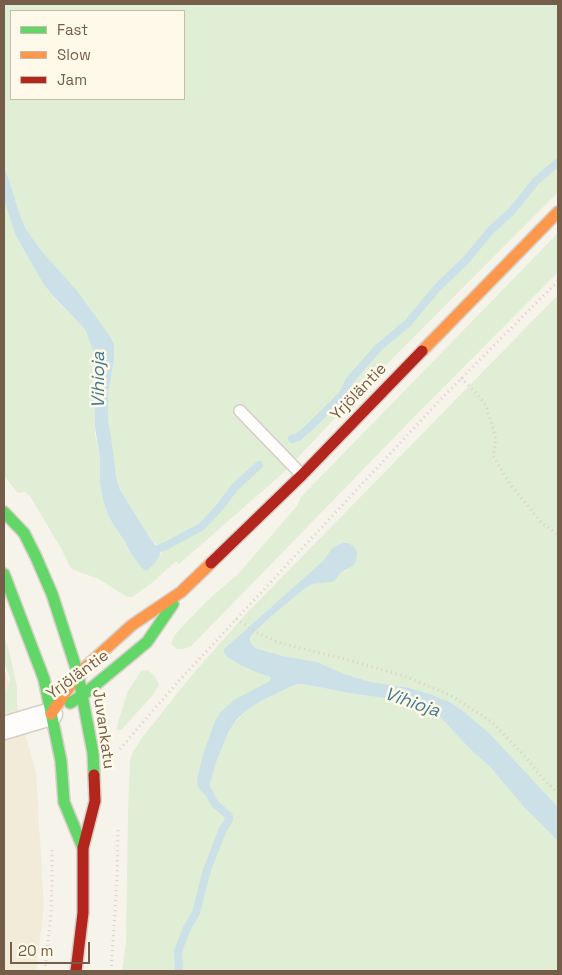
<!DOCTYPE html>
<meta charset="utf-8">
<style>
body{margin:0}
#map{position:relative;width:562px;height:975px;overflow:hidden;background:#f6f3ea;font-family:"Space Grotesk",sans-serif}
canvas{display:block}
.frame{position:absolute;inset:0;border:5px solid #755e49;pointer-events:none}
.legend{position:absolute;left:10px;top:10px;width:175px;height:90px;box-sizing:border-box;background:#fff9ea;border:1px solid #c8bbaa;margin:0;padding:6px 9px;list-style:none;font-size:15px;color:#755e49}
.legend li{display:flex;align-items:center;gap:10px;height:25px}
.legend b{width:25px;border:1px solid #c8bbaa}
.scale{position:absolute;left:10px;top:942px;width:80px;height:22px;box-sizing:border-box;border:2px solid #755e49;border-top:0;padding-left:6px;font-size:15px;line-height:18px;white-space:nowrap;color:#755e49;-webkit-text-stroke:4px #fff9ea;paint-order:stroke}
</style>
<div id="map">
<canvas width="562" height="975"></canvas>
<div class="frame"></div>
<ul class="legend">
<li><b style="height:6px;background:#63d668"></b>Fast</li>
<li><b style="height:6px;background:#ff974d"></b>Slow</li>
<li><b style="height:6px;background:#b3261e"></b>Jam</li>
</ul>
<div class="scale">20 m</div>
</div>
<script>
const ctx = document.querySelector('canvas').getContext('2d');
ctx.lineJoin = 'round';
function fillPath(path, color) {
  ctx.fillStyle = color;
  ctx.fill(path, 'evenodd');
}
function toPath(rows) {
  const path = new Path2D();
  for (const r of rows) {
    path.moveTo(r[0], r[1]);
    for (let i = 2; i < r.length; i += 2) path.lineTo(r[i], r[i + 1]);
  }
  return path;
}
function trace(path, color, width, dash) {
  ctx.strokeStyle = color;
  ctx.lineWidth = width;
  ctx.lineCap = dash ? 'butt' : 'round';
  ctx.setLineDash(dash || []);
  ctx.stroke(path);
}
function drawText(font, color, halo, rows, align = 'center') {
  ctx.font = font + ' "Space Grotesk",sans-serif';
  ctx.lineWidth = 5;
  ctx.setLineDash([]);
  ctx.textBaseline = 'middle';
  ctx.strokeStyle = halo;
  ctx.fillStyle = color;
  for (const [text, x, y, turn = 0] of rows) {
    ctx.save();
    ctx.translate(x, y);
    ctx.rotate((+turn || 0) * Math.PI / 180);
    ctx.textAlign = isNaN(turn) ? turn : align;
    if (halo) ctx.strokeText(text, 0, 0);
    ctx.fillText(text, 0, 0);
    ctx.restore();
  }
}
fillPath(toPath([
 [4,670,14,696,36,772,44,907,36,971,4,971]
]), '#f2ebda');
fillPath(toPath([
 [4,4,558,4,558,192,378,373,283,473,179,564,176,561,153,582,132,597,127,597,99,579,74,570,70,567,62,550,30,496,25,492,18,493,4,476,4,201,16,236,44,285,52,296,84,328,87,332,95,354,96,359,94,393,95,434,100,459,100,483,108,515,113,524,125,542,131,554,146,571,148,570,156,562,161,553,164,549,152,541,120,490,116,476,108,419,108,394,114,360,114,344,110,336,77,292,40,249,26,229,21,218,4,165],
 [11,11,184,11,184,99,11,99],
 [558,233,558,272,416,415,203,634,191,646,183,649,177,649,171,644,174,636,180,629,210,598,238,574,297,506,301,497],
 [558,295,558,807,489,733,462,710,450,702,430,694,410,688,371,682,344,674,317,662,283,656,255,648,250,642,251,636,267,620,304,589,312,584,335,581,340,573,346,571,355,563,357,556,357,551,348,543,342,543,337,545,325,559,235,639,227,657,242,666,258,673,268,676,271,678,270,681,215,721,203,754,197,779,210,794,209,787,217,760,232,725,247,710,261,701,292,686,298,684,303,684,349,693,391,699,432,712,440,717,469,748,490,767,525,808,558,841,558,971,122,971,126,943,128,815,130,761,132,754,141,739,192,675,245,615],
 [4,636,8,647,17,687,17,709,4,714,4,690,8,689,10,679,4,661],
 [148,670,156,678,159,685,152,696,121,730,117,730,118,722,128,691,141,671]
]), '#dfeed4');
fillPath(toPath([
 [4,165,21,218,26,229,40,249,77,291,110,336,114,344,114,360,108,394,108,419,112,444,116,476,120,490,152,541,160,550,160,555,156,562,147,571,144,570,131,554,125,542,113,524,108,515,103,499,100,483,100,459,95,427,94,393,96,359,87,333,84,328,52,295,44,285,16,236,4,201],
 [342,543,348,543,353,546,357,551,357,556,355,563,353,566,340,573,335,581,332,582,312,584,304,589,267,620,251,636,250,639,250,642,255,648,283,656,317,662,344,674,371,682,410,688,430,694,450,702,462,710,489,733,558,807,558,841,525,808,490,767,469,748,440,717,432,712,419,708,391,699,349,693,303,684,298,684,292,686,261,701,247,710,236,720,229,731,217,760,209,787,209,795,205,795,200,790,198,787,197,779,203,754,215,721,220,713,234,700,270,681,271,678,268,676,258,673,242,666,227,657,224,652,224,649,325,559,332,548]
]), '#cbe1e7');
trace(toPath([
 [292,439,298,437,310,427,343,394,349,381,379,347,408,323,437,288,466,260,491,230,511,212,536,181,558,162],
 [152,551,166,546,201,527,208,520,219,508,235,487,259,465],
 [179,971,178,951,187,928,196,913,207,870,223,829,229,820,229,816,215,804,206,787]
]), '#cbe1e7', 8);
const lane = toPath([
 [240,411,302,475]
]);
const street = toPath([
 [4,728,51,714]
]);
const fast = toPath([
 [4,512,24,533,36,557,52,594,78,674,93,753,94,775],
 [4,574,44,679,61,761,64,802,83,848],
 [70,703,83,695,147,642,173,604]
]);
const slow = toPath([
 [422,351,558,212],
 [51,714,78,674,132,625,181,592,211,563]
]);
const jam = toPath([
 [211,563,302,475,422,351],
 [76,971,83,913,83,848,95,801,94,775]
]);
trace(lane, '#d5cfc6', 14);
trace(street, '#d5cfc6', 25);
trace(fast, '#d6d0c8', 14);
trace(slow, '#d6d0c8', 14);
trace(jam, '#d6d0c8', 14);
trace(toPath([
 [461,378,477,394,486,405,496,439,493,456,510,484,541,522,558,535],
 [236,619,254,631,277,642,352,661,404,676,450,695,492,722,522,753,544,780,558,793],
 [120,749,176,684,441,399,558,281],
 [45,971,51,914,52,880,52,847],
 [111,971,117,880,118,827]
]), '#d8d1ca', 3, [1, 4]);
trace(lane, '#fefdfc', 11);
trace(street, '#fefdfc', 22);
trace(fast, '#63d668', 11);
trace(slow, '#ff974d', 11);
trace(jam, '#b3261e', 11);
drawText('16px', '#755e49', '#fff9ea', [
 ["Yrjöläntie",359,392,-46],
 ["Yrjöläntie",78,675,-36],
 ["Juvankatu",103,729,82]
]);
drawText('italic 18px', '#457990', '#fff9ea', [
 ["Vihioja",99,380,-90],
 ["Vihioja",412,703,19]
]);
</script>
